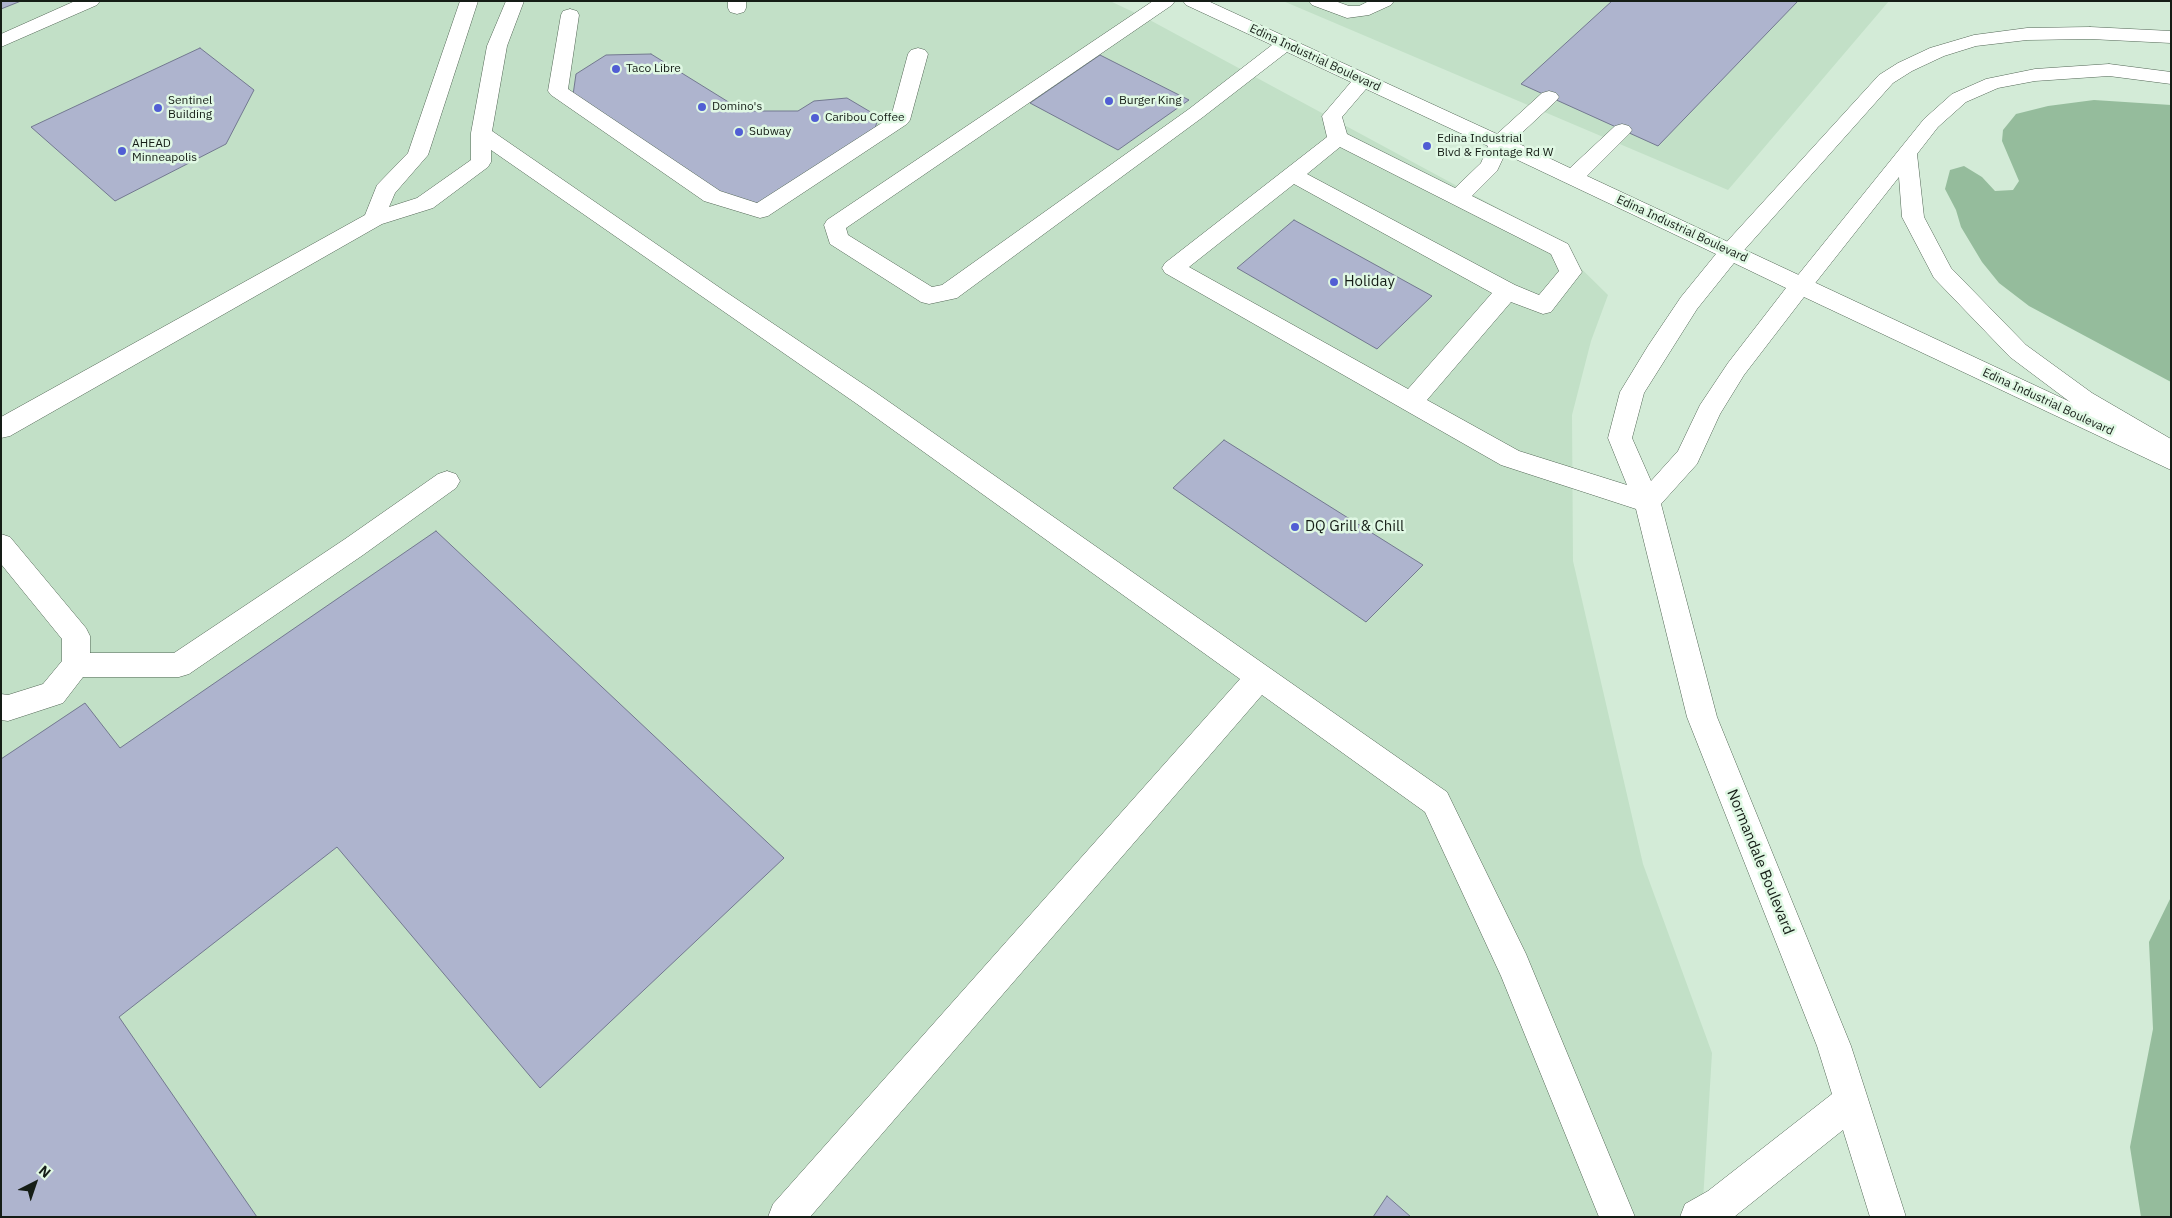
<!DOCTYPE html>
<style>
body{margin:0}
#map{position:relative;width:2172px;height:1218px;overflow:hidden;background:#d3ebd7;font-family:"IBM Plex Sans",sans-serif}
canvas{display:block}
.frame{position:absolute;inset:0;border:2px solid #151d16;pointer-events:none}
.north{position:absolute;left:10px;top:1158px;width:50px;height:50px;-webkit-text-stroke:4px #e0f8e4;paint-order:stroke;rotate:41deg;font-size:14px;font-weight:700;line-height:20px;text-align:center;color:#151d16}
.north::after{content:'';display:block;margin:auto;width:18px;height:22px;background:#151d16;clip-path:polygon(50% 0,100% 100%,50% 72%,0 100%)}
</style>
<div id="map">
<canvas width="2172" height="1218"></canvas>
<div class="frame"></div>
<div class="north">N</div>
</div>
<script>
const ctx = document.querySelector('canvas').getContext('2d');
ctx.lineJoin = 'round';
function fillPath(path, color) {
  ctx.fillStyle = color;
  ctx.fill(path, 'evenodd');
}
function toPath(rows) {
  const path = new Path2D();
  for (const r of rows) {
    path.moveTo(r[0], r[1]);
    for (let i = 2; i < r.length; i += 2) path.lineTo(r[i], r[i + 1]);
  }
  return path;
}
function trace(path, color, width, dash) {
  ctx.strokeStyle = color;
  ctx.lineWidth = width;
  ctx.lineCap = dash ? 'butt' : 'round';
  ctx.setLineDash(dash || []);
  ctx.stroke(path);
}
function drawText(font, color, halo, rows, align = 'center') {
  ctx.font = font + ' "IBM Plex Sans",sans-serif';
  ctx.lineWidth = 5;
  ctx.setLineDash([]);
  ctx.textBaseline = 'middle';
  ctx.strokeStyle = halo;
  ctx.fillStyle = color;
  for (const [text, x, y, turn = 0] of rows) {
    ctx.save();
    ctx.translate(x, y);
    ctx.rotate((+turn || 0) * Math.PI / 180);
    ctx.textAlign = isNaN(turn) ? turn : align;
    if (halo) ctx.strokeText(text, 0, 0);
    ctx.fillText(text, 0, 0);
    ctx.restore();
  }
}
fillPath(toPath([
 [1,1,1110,1,1146,18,1546,234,1608,295,1591,341,1572,415,1573,561,1643,864,1712,1053,1702,1217,1,1217],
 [1283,1,1889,1,1728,190]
]), '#c2e0c7');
fillPath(toPath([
 [2094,100,2171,105,2171,382,2029,306,1999,283,1982,262,1961,227,1956,210,1945,189,1950,170,1964,166,1982,177,1995,191,2013,190,2019,181,2002,141,2003,130,2016,114,2048,106],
 [2171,897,2171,1217,2141,1217,2130,1147,2153,1029,2149,942]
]), '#95bc9c');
const building = toPath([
 [1,1,21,1,1,9,1,1],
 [1612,1,1798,1,1658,146,1521,84,1612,1],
 [200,48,254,90,226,144,115,201,31,127,200,48],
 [651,54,743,111,798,111,814,101,847,98,879,117,872,136,767,203,735,203,573,95,576,74,606,55,651,54],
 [1100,55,1189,100,1118,150,1030,103,1100,55],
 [1294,220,1432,296,1377,349,1237,268,1294,220],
 [1224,440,1423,565,1366,622,1173,488,1224,440],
 [436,531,784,858,540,1088,337,847,119,1017,257,1217,1,1217,1,759,85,703,120,748,436,531],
 [1387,1196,1411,1217,1373,1217,1387,1196]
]);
fillPath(building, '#aeb4ce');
trace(building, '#737990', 1);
const minor = toPath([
 [75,1,100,1,97,5,1,47,1,34,75,1],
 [460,1,478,1,428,155,395,193,389,207,417,198,471,160,471,133,487,46,506,1,524,1,507,46,492,131,726,292,875,392,1447,792,1526,954,1635,1217,1599,1217,1501,976,1425,812,1262,695,810,1217,768,1217,773,1204,1240,679,857,404,491,150,491,162,488,167,433,208,382,224,10,436,1,438,1,417,365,215,377,185,408,153,460,1],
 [728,1,746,1,746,8,744,12,737,14,730,12,728,8,728,1],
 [1153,1,1175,1,1172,5,846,228,848,235,932,287,942,285,1189,109,1272,45,1186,5,1183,1,1208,1,1497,134,1542,93,1549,91,1556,93,1559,97,1556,101,1513,141,1570,168,1615,126,1622,124,1629,126,1632,130,1629,134,1587,176,2171,449,2171,470,1804,297,1744,375,1720,414,1697,464,1661,504,1717,717,1851,1046,1906,1217,1870,1217,1843,1130,1734,1217,1680,1217,1685,1204,1708,1191,1832,1094,1817,1046,1687,717,1636,509,1501,465,1165,273,1162,268,1165,263,1327,137,1322,116,1351,82,1287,52,1203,117,957,298,929,304,921,302,830,244,824,225,827,220,1153,1],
 [1366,89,1488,146,1481,163,1455,188,1347,134,1342,117,1366,89],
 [1340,147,1551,254,1559,271,1539,295,1515,285,1307,174,1340,147],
 [1505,154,1716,254,1681,297,1648,346,1620,392,1608,438,1627,485,1519,451,1427,400,1511,302,1543,314,1551,312,1582,272,1568,244,1472,196,1497,171,1505,154],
 [1294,184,1492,293,1408,389,1189,267,1294,184],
 [1734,263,1786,288,1728,363,1700,405,1678,451,1651,481,1632,438,1644,393,1697,309,1734,263],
 [1309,1,1335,1,1349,6,1359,6,1369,1,1394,1,1391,5,1369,15,1347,18,1312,5,1309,1],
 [570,9,577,11,579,15,568,89,720,191,757,203,891,117,908,54,911,50,918,48,925,50,928,54,910,120,907,124,768,216,760,218,704,201,551,95,548,91,561,15,563,11,570,9],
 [447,471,456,474,460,481,456,488,363,555,189,674,179,677,83,677,63,703,8,721,1,720,1,694,8,695,43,684,62,661,62,639,1,564,1,534,10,537,86,628,90,636,90,653,174,653,345,539,438,474,447,471]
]);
const highway = toPath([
 [2090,27,2171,31,2171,43,2090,39,2027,40,1976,46,1944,56,1912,71,1893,83,1738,257,1730,259,1722,257,1719,252,1722,247,1879,75,1898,63,1930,48,1974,35,2027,28,2090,27],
 [2109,64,2171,72,2171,84,2109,76,2035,81,1998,88,1966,102,1938,127,1917,154,1924,217,1951,268,2026,345,2092,393,2171,439,2171,461,2162,458,2074,405,2010,357,1934,278,1902,217,1899,177,1809,291,1801,293,1793,291,1790,285,1924,119,1952,94,1986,79,2035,69,2109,64]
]);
trace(minor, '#536756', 1);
trace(highway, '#536756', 1);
fillPath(minor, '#fff');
fillPath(highway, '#fff');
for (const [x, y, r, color] of [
 [616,69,5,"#515ed4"],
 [1109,101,5,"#515ed4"],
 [702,107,5,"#515ed4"],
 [158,108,5,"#515ed4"],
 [815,118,5,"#515ed4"],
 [739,132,5,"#515ed4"],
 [1427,146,5,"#515ed4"],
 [122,151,5,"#515ed4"],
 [1334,282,5,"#515ed4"],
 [1295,527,5,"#515ed4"]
]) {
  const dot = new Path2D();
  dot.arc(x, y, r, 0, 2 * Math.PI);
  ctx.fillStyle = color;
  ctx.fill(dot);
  trace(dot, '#e0f8e4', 2);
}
drawText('12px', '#151d16', '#e0f8e4', [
 ["Edina Industrial Boulevard",1315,58,25],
 ["Edina Industrial Boulevard",1682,229,25],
 ["Edina Industrial Boulevard",2048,402,25]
]);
drawText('12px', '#151d16', '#e0f8e4', [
 ["Taco Libre",626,69],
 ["Sentinel",168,101],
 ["Building",168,115],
 ["Burger King",1119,101],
 ["Domino's",712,107],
 ["Caribou Coffee",825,118],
 ["Subway",749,132],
 ["Edina Industrial",1437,139],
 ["Blvd & Frontage Rd W",1437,153],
 ["AHEAD",132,144],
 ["Minneapolis",132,158]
], 'left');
drawText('15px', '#151d16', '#e0f8e4', [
 ["Holiday",1344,282],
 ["DQ Grill & Chill",1305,527]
], 'left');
drawText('15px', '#151d16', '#e0f8e4', [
 ["Normandale Boulevard",1760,862,68]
]);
</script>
